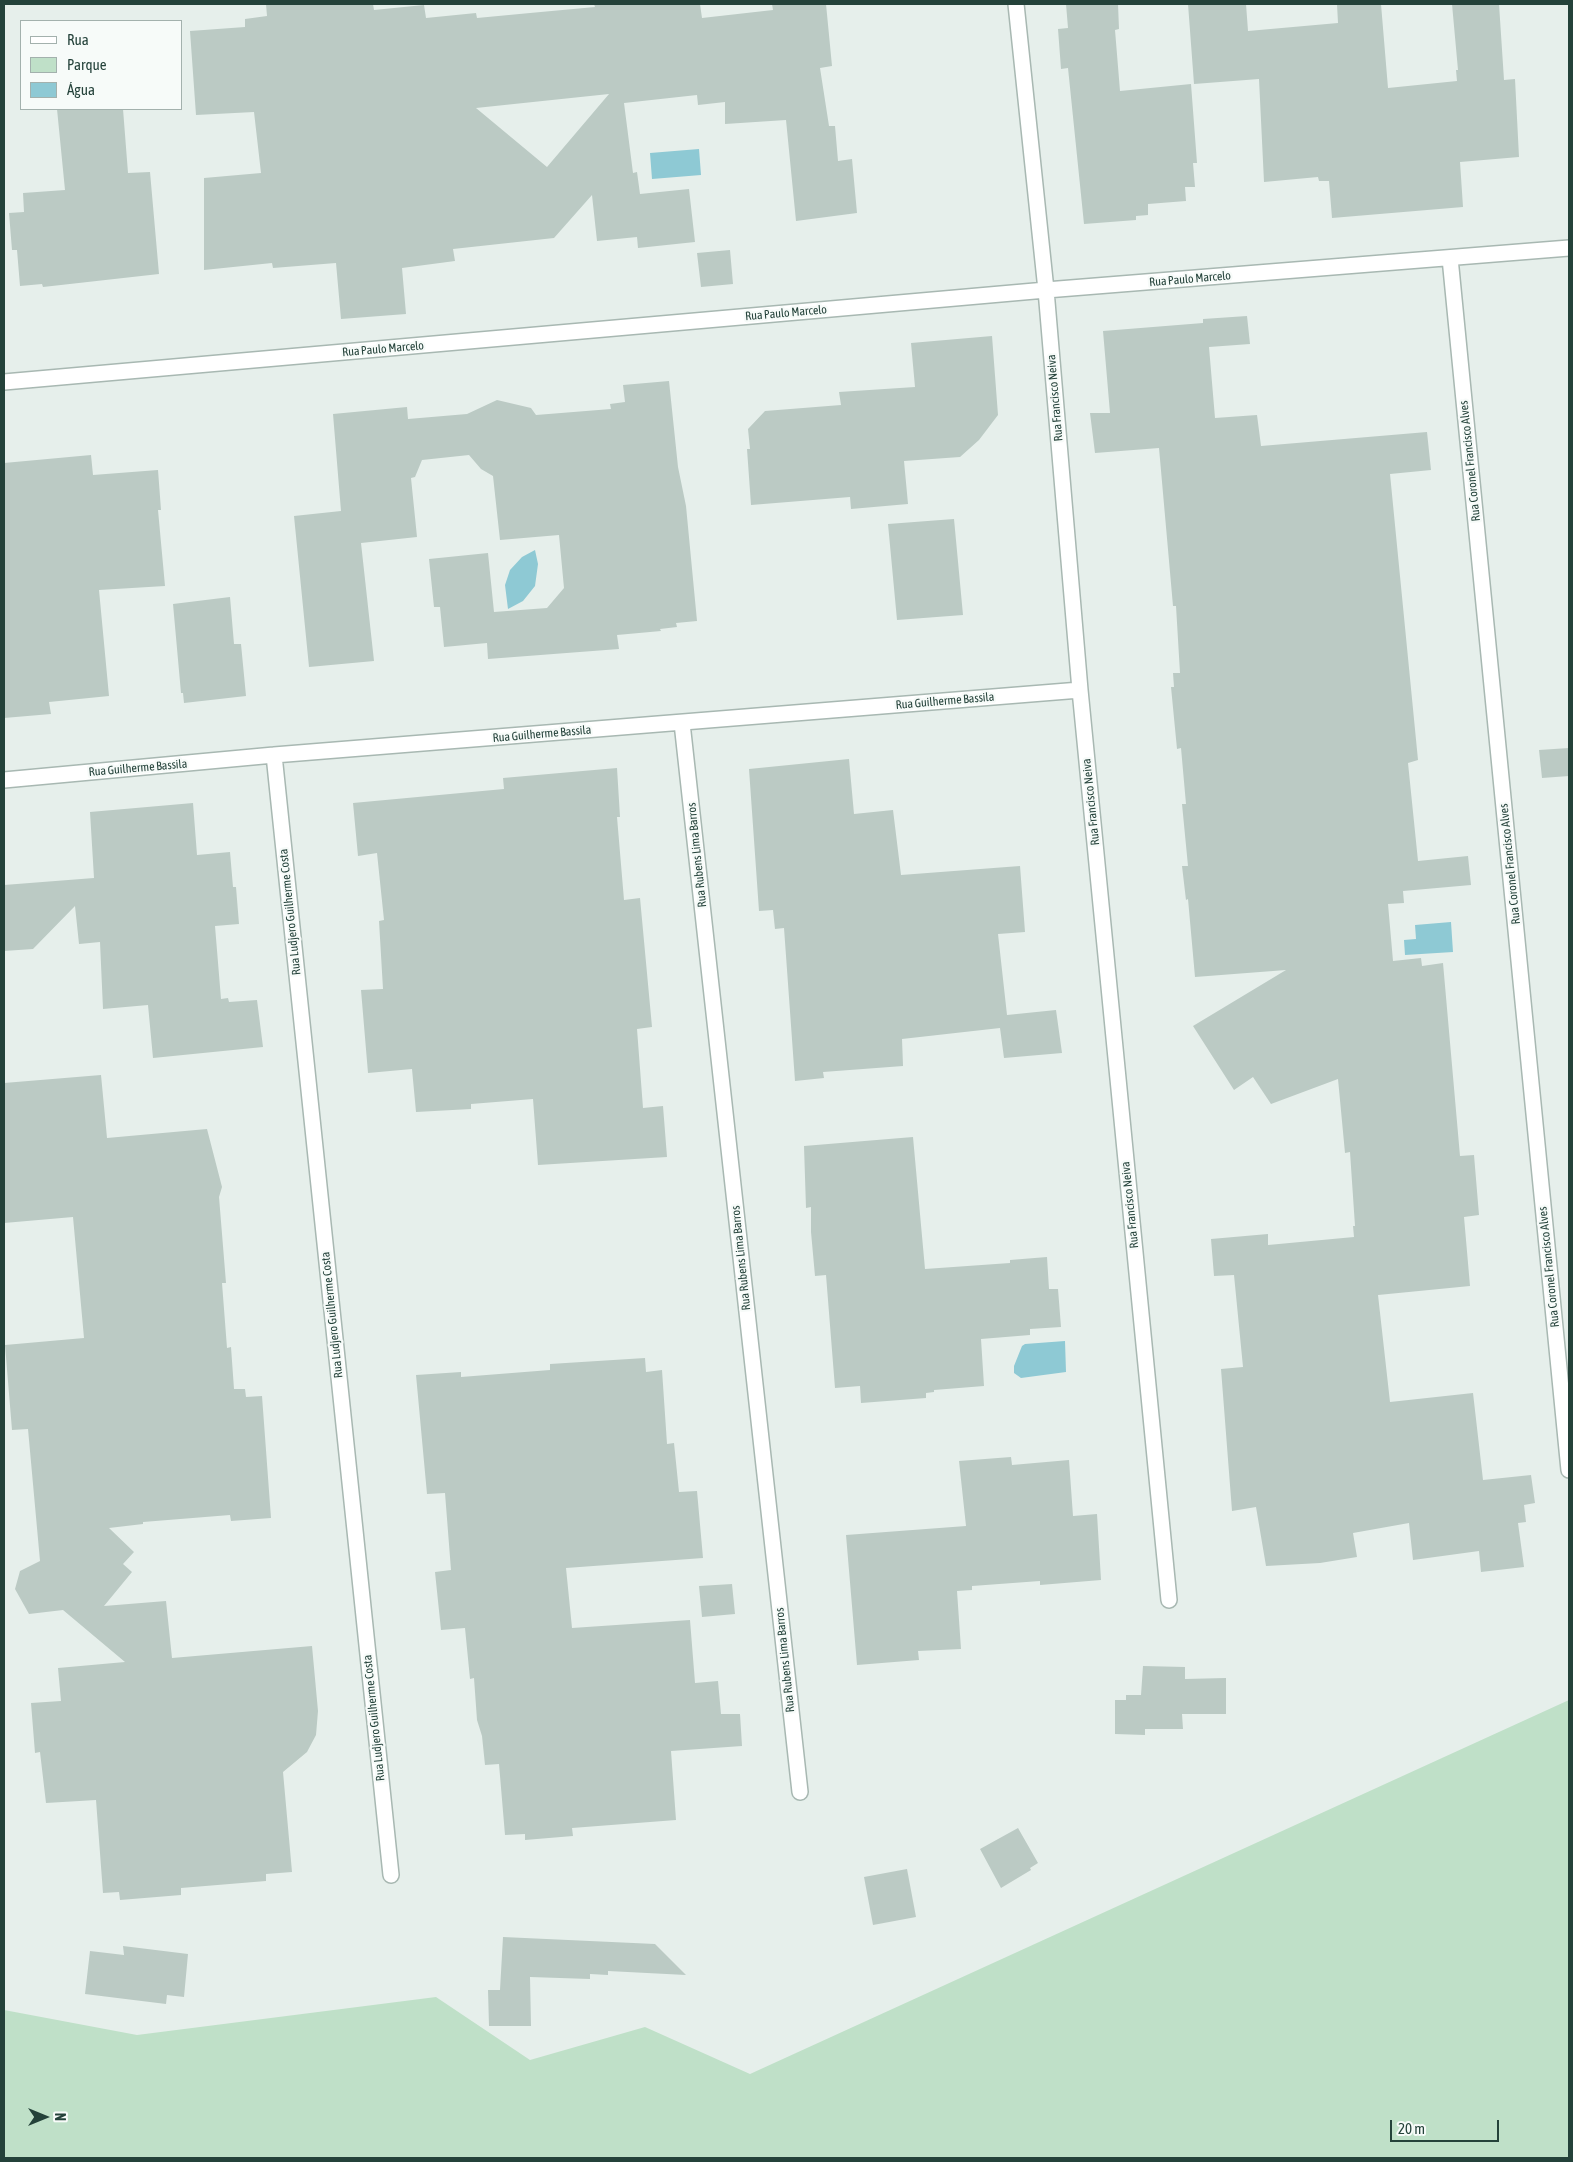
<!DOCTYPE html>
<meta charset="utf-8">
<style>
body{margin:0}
#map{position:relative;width:1573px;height:2162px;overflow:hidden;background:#e6efeb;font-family:"Asap Condensed",sans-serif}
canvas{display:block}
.frame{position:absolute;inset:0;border:5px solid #24423a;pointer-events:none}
.legend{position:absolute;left:20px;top:20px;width:162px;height:90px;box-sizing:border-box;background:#f7fbf9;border:1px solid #a3b1ad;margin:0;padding:6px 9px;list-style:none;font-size:15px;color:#24423a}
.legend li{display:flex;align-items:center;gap:10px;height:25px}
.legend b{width:25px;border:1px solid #a3b1ad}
.north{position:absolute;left:20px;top:2092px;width:50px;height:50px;-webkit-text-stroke:4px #f7fbf9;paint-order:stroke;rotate:90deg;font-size:14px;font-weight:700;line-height:20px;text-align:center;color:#24423a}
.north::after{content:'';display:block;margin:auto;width:18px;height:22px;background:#24423a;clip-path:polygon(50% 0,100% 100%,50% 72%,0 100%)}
.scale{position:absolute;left:1390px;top:2120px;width:109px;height:22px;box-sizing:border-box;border:2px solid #24423a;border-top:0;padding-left:6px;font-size:15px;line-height:18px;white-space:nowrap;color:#24423a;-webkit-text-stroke:4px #f7fbf9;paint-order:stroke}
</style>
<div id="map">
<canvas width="1573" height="2162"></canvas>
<div class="frame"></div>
<ul class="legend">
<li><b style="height:6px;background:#fff"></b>Rua</li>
<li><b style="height:14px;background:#bfe0c8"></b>Parque</li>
<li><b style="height:14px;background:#8ec9d4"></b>Água</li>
</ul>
<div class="north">N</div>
<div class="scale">20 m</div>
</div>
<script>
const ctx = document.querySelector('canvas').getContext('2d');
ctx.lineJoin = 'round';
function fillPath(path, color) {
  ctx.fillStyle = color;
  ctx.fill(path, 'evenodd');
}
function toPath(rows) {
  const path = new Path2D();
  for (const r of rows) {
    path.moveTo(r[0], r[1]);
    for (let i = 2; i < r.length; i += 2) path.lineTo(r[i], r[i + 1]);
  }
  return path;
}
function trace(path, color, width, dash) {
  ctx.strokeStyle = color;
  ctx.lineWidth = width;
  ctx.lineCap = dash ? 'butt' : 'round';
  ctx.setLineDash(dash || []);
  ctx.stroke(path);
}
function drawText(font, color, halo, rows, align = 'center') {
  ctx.font = font + ' "Asap Condensed",sans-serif';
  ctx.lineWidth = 4.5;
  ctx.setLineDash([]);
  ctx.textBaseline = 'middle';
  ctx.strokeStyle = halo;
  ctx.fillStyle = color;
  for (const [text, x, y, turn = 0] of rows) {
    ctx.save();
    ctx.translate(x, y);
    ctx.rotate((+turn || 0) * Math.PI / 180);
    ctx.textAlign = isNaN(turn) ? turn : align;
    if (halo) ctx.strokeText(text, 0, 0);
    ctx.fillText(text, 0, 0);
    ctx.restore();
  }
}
fillPath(toPath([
 [1569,1700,1569,2158,4,2158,4,2010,137,2035,436,1997,530,2060,645,2027,750,2074]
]), '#bfe0c8');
fillPath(toPath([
 [699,149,701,175,652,179,650,153],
 [535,550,538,564,535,586,523,601,508,609,505,585,510,570,522,557],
 [1451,922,1453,952,1405,955,1404,940,1416,939,1415,925],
 [1065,1341,1066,1372,1021,1378,1014,1373,1014,1366,1022,1346,1025,1344]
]), '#8ec9d4');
fillPath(toPath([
 [266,4,373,4,374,10,424,5,426,18,476,13,477,18,530,13,595,7,594,4,700,4,702,18,773,10,772,4,826,4,832,66,820,68,829,126,835,126,838,161,852,159,857,213,796,221,786,120,725,124,725,102,698,105,697,95,624,103,633,173,637,172,640,194,689,189,695,242,638,248,637,237,597,241,592,195,554,238,453,249,455,261,402,268,406,314,341,319,336,263,273,268,272,263,204,270,204,178,261,173,254,112,196,115,190,31,245,27,245,19,267,16],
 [609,94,547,167,476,108],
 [1066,4,1118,4,1119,29,1115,30,1120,91,1191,84,1197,163,1193,163,1195,187,1185,187,1186,201,1148,204,1148,215,1136,216,1136,220,1084,224,1068,68,1061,69,1058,29,1068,28],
 [1188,4,1246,4,1248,31,1338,23,1337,4,1381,4,1388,88,1457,81,1456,70,1458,70,1452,4,1499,4,1504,80,1515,79,1519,157,1460,162,1463,207,1332,218,1329,181,1319,181,1318,177,1264,182,1259,79,1194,84],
 [57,109,123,109,128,173,150,172,159,274,43,287,42,284,20,286,17,250,12,250,9,213,24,212,23,193,65,190],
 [730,250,733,284,701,287,697,253],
 [1247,316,1250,344,1209,347,1215,418,1257,415,1261,446,1427,432,1431,470,1390,474,1418,760,1408,763,1418,861,1468,856,1471,885,1403,891,1404,903,1388,904,1393,961,1421,958,1422,966,1443,963,1460,1156,1474,1155,1479,1215,1464,1217,1470,1286,1378,1295,1390,1402,1473,1393,1483,1480,1531,1475,1535,1503,1524,1505,1526,1522,1518,1523,1524,1567,1481,1572,1479,1551,1413,1560,1409,1523,1353,1533,1357,1557,1320,1563,1266,1566,1256,1507,1232,1511,1221,1369,1243,1367,1234,1275,1214,1276,1211,1239,1268,1234,1268,1245,1354,1237,1353,1226,1355,1226,1350,1152,1345,1153,1338,1079,1271,1104,1253,1077,1234,1090,1193,1026,1286,970,1195,977,1188,899,1186,900,1182,866,1188,866,1182,804,1186,804,1181,748,1177,749,1171,687,1174,687,1173,673,1180,673,1176,606,1173,606,1159,448,1095,453,1090,413,1110,413,1103,331,1203,323,1203,319],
 [992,336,998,415,979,440,960,457,904,461,908,504,851,509,850,497,751,505,747,449,750,449,748,429,765,411,841,405,839,392,915,387,911,343],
 [669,381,678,467,686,506,697,621,676,623,677,627,660,629,661,631,617,635,619,649,488,659,487,643,444,647,440,607,434,607,429,559,488,553,494,612,547,608,564,588,559,535,500,540,493,476,481,469,469,455,422,460,415,477,411,478,417,537,361,543,374,661,309,667,294,516,341,511,333,414,407,407,408,419,467,414,497,400,531,408,536,415,611,409,610,404,625,402,623,385],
 [91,455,93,475,158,470,161,510,158,510,165,586,99,590,109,696,49,702,51,714,4,718,4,463],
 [954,519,963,615,897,620,888,524],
 [230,597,234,644,241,644,246,696,184,703,183,693,181,693,173,604],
 [1569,748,1569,776,1542,778,1539,750],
 [849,759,854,814,893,810,901,875,1020,866,1025,932,998,934,1007,1015,1056,1010,1062,1053,1004,1058,1000,1028,902,1039,903,1066,823,1072,824,1078,795,1081,784,928,775,929,773,910,759,911,749,769],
 [617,768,620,817,617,817,624,900,640,898,652,1027,637,1029,643,1108,663,1106,667,1157,538,1165,533,1099,471,1104,471,1109,416,1112,412,1069,368,1073,361,990,383,989,379,921,384,920,377,853,358,856,353,803,504,789,503,778],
 [193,803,197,855,230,852,233,887,236,887,239,924,215,926,221,999,228,998,229,1002,257,1000,263,1047,153,1058,148,1005,103,1009,100,942,79,944,75,906,33,949,4,951,4,885,94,878,90,812],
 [101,1075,107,1138,207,1129,222,1187,219,1197,226,1283,222,1283,227,1348,231,1347,234,1389,245,1389,246,1397,262,1396,271,1518,231,1521,230,1515,143,1522,143,1524,109,1528,134,1552,123,1564,132,1572,104,1606,166,1601,172,1658,312,1646,318,1711,316,1735,307,1752,283,1772,292,1872,266,1874,266,1881,181,1888,181,1895,120,1900,119,1892,103,1893,96,1800,46,1803,40,1752,35,1753,31,1703,61,1701,58,1668,125,1662,63,1610,29,1614,15,1589,20,1571,40,1561,28,1429,12,1430,5,1345,84,1338,73,1217,4,1223,4,1083],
 [913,1137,925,1269,1010,1263,1010,1260,1047,1257,1049,1289,1058,1289,1061,1327,1030,1329,1030,1335,981,1339,984,1386,934,1390,934,1392,926,1393,926,1398,861,1403,860,1386,835,1388,826,1275,815,1276,811,1232,811,1207,806,1208,804,1146],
 [645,1358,646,1372,662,1370,667,1444,674,1443,679,1492,697,1491,703,1558,566,1568,572,1628,690,1620,695,1683,718,1681,721,1714,740,1714,742,1746,671,1751,676,1820,572,1828,573,1836,525,1840,525,1834,505,1835,499,1764,485,1765,482,1736,477,1720,474,1678,470,1679,465,1628,441,1630,435,1572,451,1570,445,1493,427,1494,416,1375,461,1372,461,1377,550,1370,550,1364],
 [1011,1457,1012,1465,1069,1460,1073,1516,1097,1514,1101,1580,1040,1585,1040,1581,972,1586,972,1590,957,1591,961,1649,918,1651,919,1660,857,1665,846,1535,966,1526,959,1461],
 [732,1584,735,1614,702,1617,699,1586],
 [1143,1666,1185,1667,1185,1679,1226,1678,1226,1714,1182,1714,1183,1729,1145,1729,1145,1735,1115,1734,1115,1700,1126,1700,1126,1695,1141,1695],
 [1018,1828,1038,1863,1030,1868,1031,1870,1001,1888,980,1849],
 [907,1869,916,1917,873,1925,864,1877],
 [503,1937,655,1944,686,1975,608,1971,608,1975,590,1974,590,1979,530,1977,531,2026,489,2026,488,1990,500,1990],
 [123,1946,188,1954,184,1997,167,1995,166,2004,85,1994,90,1951,124,1955]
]), '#bbcac4');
const minor = toPath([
 [1016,4,1046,290,1080,690,1169,1600],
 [1450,258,1569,1470],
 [4,382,1046,290,1569,248],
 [682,723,800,1792],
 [274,755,391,1875],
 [4,780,274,755,1080,690]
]);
trace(minor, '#a8b8b2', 18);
trace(minor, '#fff', 15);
drawText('12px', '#24423a', '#f7fbf9', [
 ["Rua Paulo Marcelo",1190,279,-5],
 ["Rua Paulo Marcelo",786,313,-5],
 ["Rua Paulo Marcelo",383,349,-5],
 ["Rua Francisco Neiva",1055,398,-95],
 ["Rua Coronel Francisco Alves",1470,461,-96],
 ["Rua Guilherme Bassila",945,701,-5],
 ["Rua Guilherme Bassila",542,734,-5],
 ["Rua Guilherme Bassila",138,768,-5],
 ["Rua Francisco Neiva",1091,802,-96],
 ["Rua Rubens Lima Barros",697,855,-96],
 ["Rua Coronel Francisco Alves",1510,864,-96],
 ["Rua Ludjero Guilherme Costa",290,912,-96],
 ["Rua Francisco Neiva",1130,1205,-96],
 ["Rua Rubens Lima Barros",741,1258,-96],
 ["Rua Coronel Francisco Alves",1549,1267,-96],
 ["Rua Ludjero Guilherme Costa",332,1315,-96],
 ["Rua Rubens Lima Barros",785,1660,-96],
 ["Rua Ludjero Guilherme Costa",374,1718,-96]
]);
</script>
